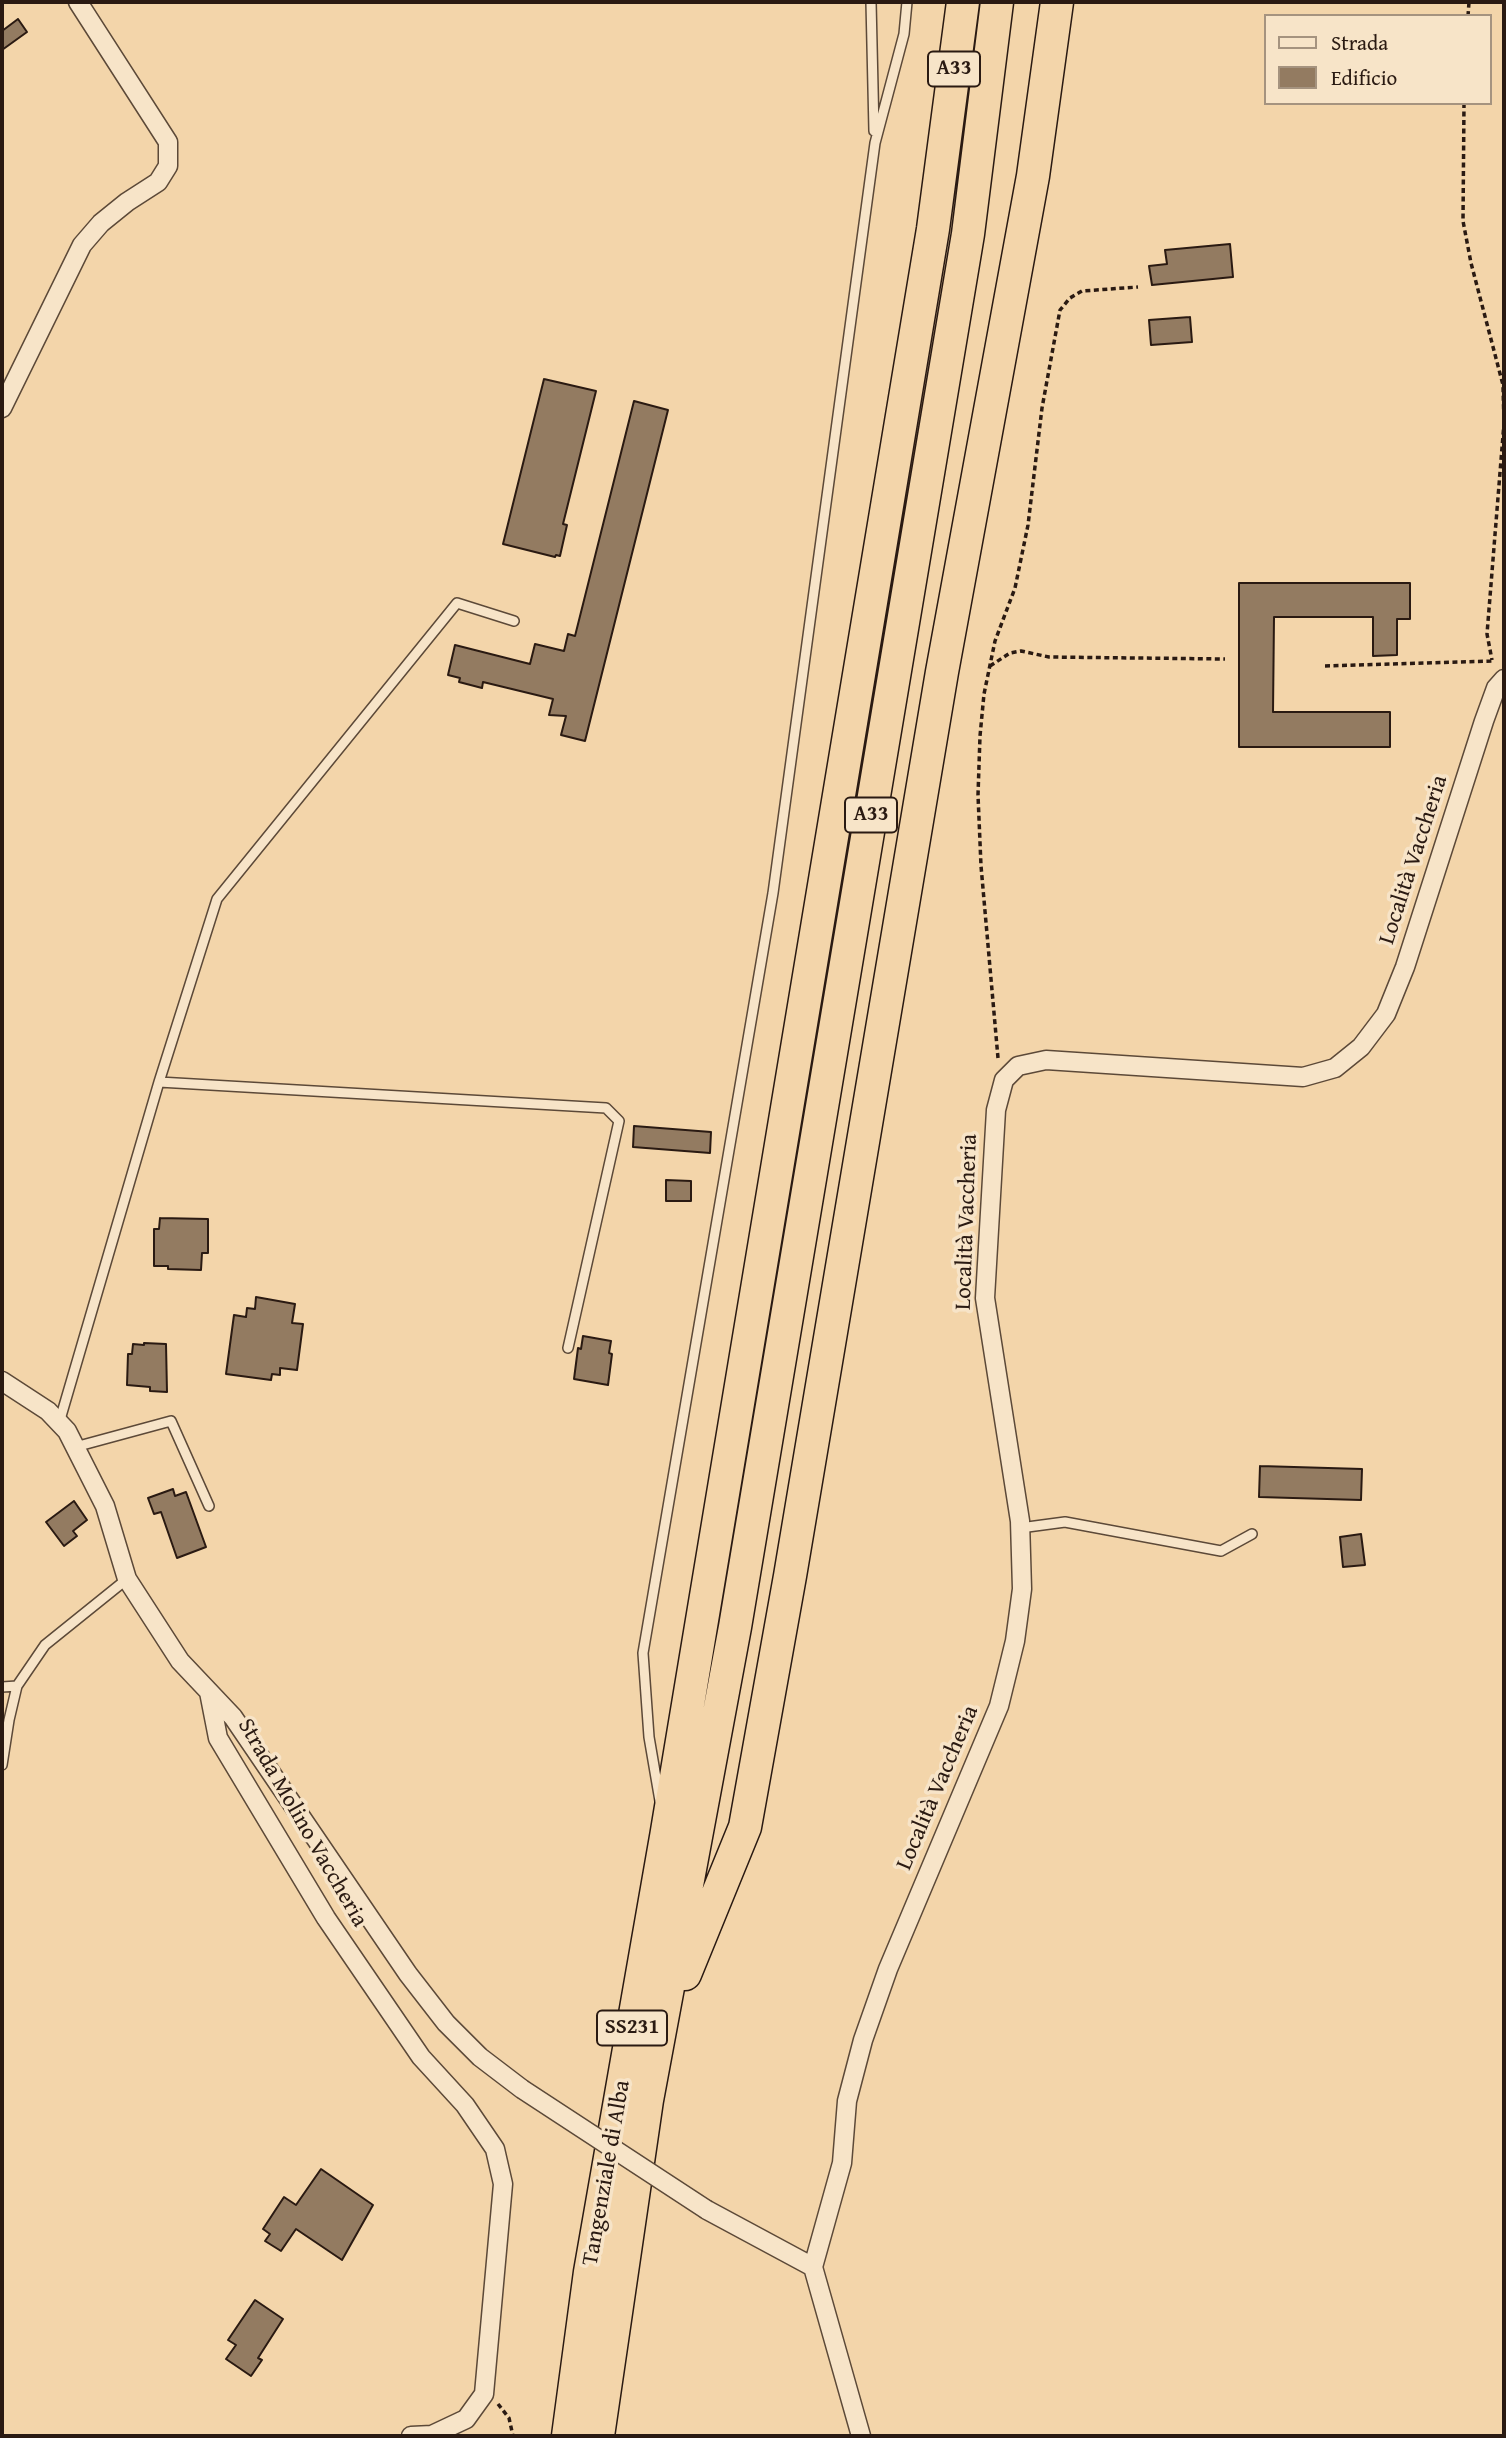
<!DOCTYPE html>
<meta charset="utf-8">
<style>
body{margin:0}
#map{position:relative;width:1506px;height:2438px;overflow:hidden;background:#f3d5aa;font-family:"Gentium Book Plus",serif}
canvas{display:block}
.frame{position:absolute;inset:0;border:4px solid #2a1a12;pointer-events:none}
.legend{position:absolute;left:1264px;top:14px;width:228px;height:91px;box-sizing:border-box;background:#f7e4c8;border:2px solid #a5937f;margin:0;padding:9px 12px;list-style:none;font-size:21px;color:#2a1a12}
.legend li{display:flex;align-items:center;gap:14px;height:35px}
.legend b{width:35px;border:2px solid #a5937f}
</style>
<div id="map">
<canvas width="1506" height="2438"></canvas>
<div class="frame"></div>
<ul class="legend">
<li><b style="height:9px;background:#f7e4c8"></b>Strada</li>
<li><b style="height:19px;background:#937b61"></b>Edificio</li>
</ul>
</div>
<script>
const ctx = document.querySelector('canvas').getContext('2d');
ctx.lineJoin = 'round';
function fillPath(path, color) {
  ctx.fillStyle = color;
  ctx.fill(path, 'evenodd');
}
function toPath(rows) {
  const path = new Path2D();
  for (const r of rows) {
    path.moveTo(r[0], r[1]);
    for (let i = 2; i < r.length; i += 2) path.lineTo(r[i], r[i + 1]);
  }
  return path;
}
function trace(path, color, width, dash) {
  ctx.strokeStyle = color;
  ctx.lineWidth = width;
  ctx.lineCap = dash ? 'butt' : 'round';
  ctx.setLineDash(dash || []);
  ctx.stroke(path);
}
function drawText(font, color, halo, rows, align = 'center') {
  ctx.font = font + ' "Gentium Book Plus",serif';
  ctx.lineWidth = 7;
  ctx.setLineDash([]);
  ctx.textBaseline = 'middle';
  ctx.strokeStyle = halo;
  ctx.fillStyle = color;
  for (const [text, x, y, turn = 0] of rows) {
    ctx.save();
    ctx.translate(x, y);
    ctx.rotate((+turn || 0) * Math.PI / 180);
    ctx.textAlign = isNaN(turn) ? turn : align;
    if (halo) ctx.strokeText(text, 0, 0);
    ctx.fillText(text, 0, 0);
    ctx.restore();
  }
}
const building = toPath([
 [18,19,27,32,2,50,2,31,18,19],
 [1230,244,1233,277,1152,285,1149,266,1167,264,1165,250,1230,244],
 [1190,317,1192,342,1151,345,1149,320,1190,317],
 [544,379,596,391,563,524,567,525,560,556,556,555,555,557,503,544,544,379],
 [634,401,668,410,585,741,561,735,566,716,549,715,553,699,483,682,482,688,459,682,460,678,448,675,455,645,530,664,535,644,564,651,568,634,575,636,634,401],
 [1239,583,1410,583,1410,619,1397,619,1397,655,1373,656,1373,617,1274,617,1273,712,1390,712,1390,747,1239,747,1239,583],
 [634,1126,711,1132,710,1153,633,1147,634,1126],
 [666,1180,691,1181,691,1201,666,1201,666,1180],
 [160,1218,208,1219,208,1253,202,1253,201,1270,168,1269,168,1266,154,1266,154,1229,159,1229,160,1218],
 [256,1297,295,1304,292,1323,303,1324,297,1370,280,1368,280,1375,272,1374,271,1380,226,1374,234,1315,246,1317,247,1308,255,1309,256,1297],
 [583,1336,611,1341,609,1353,612,1354,608,1385,574,1379,578,1348,581,1349,583,1336],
 [144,1343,166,1344,167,1392,150,1391,150,1387,127,1385,128,1354,132,1354,133,1344,144,1345,144,1343],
 [1260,1466,1362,1469,1361,1500,1259,1497,1260,1466],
 [173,1489,175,1496,186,1492,206,1547,177,1558,161,1512,154,1514,148,1498,173,1489],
 [74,1501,87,1520,73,1531,77,1536,64,1546,46,1522,74,1501],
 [1361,1534,1365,1565,1343,1567,1340,1537,1361,1534],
 [321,2169,373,2205,342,2260,296,2229,281,2251,265,2241,270,2234,263,2229,284,2197,296,2205,321,2169],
 [255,2300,283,2319,258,2358,262,2360,251,2376,226,2359,236,2345,228,2340,255,2300]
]);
fillPath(building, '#937b61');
trace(building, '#2a1a12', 2);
const lane = toPath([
 [871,2,874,131],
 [159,1082,606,1108,619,1121,568,1348],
 [59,1423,159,1082,217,899,457,603,514,621],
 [75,1447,171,1421,209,1506],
 [1020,1528,1065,1522,1221,1551,1252,1534],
 [2,1687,17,1686],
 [2,1765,9,1720,17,1686,45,1645,127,1579],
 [660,1801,649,1737,643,1653,773,893,875,143,904,34,907,2]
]);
const street = toPath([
 [2,408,82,245,101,223,127,202,158,182,168,166,168,142,78,2],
 [2,1381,48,1411,67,1431,105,1506,127,1579,180,1661,233,1717,408,1974,446,2023,480,2057,522,2089],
 [209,1692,218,1738,326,1918,421,2057,465,2105,495,2149,503,2184,484,2394,466,2419,432,2435,411,2436],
 [707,2210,813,2267],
 [813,2267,842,2163,847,2101,863,2040,888,1969,999,1706,1015,1641,1022,1589,1020,1521,985,1298,996,1110,1004,1080,1018,1066,1046,1060,1303,1077,1335,1068,1361,1047,1386,1014,1405,967,1484,721,1496,688,1504,679],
 [813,2267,861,2436]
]);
const highway = toPath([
 [685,1974,745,1827,790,1576,942,672,1033,176,1057,2],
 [568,2436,590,2272,666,1837,933,229,963,2],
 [598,2436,647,2100,735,1627,968,234,997,2]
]);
trace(lane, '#5c4938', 12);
trace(street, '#5c4938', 21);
trace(highway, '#2a1a12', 35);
trace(toPath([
 [1468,16,1469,2],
 [1464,103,1463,221,1471,263,1503,385,1504,423,1487,634,1492,660],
 [990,666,1010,653,1021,651,1049,657,1225,659],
 [1325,666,1494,661],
 [998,1058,981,866,978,795,980,736,984,694,995,641,1015,588,1028,525,1042,408,1060,310,1070,298,1082,291,1138,287],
 [498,2404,509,2418,513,2436]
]), '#2a1a12', 3.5, [5, 3.5]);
trace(lane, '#f7e4c8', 9);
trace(street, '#f7e4c8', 18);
trace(highway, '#f3d5aa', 32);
const streetBridge = toPath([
 [522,2089,707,2210]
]);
trace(streetBridge, '#5c4938', 21, []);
trace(streetBridge, '#f7e4c8', 18);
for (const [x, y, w] of [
 [954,69,52],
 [871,815,52],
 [632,2028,70]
]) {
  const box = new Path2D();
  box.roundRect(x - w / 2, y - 17.5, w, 35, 5);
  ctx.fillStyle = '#f7e4c8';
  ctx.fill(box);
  trace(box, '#2a1a12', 2);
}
drawText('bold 21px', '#2a1a12', null, [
 ["A33",954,69],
 ["A33",871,815],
 ["SS231",632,2028]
]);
drawText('23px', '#2a1a12', '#f7e4c8', [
 ["Località Vaccheria",1414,860,-72],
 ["Località Vaccheria",967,1222,-88],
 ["Località Vaccheria",938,1788,-67],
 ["Strada Molino Vaccheria",302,1823,60],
 ["Tangenziale di Alba",607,2173,-80]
]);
</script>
